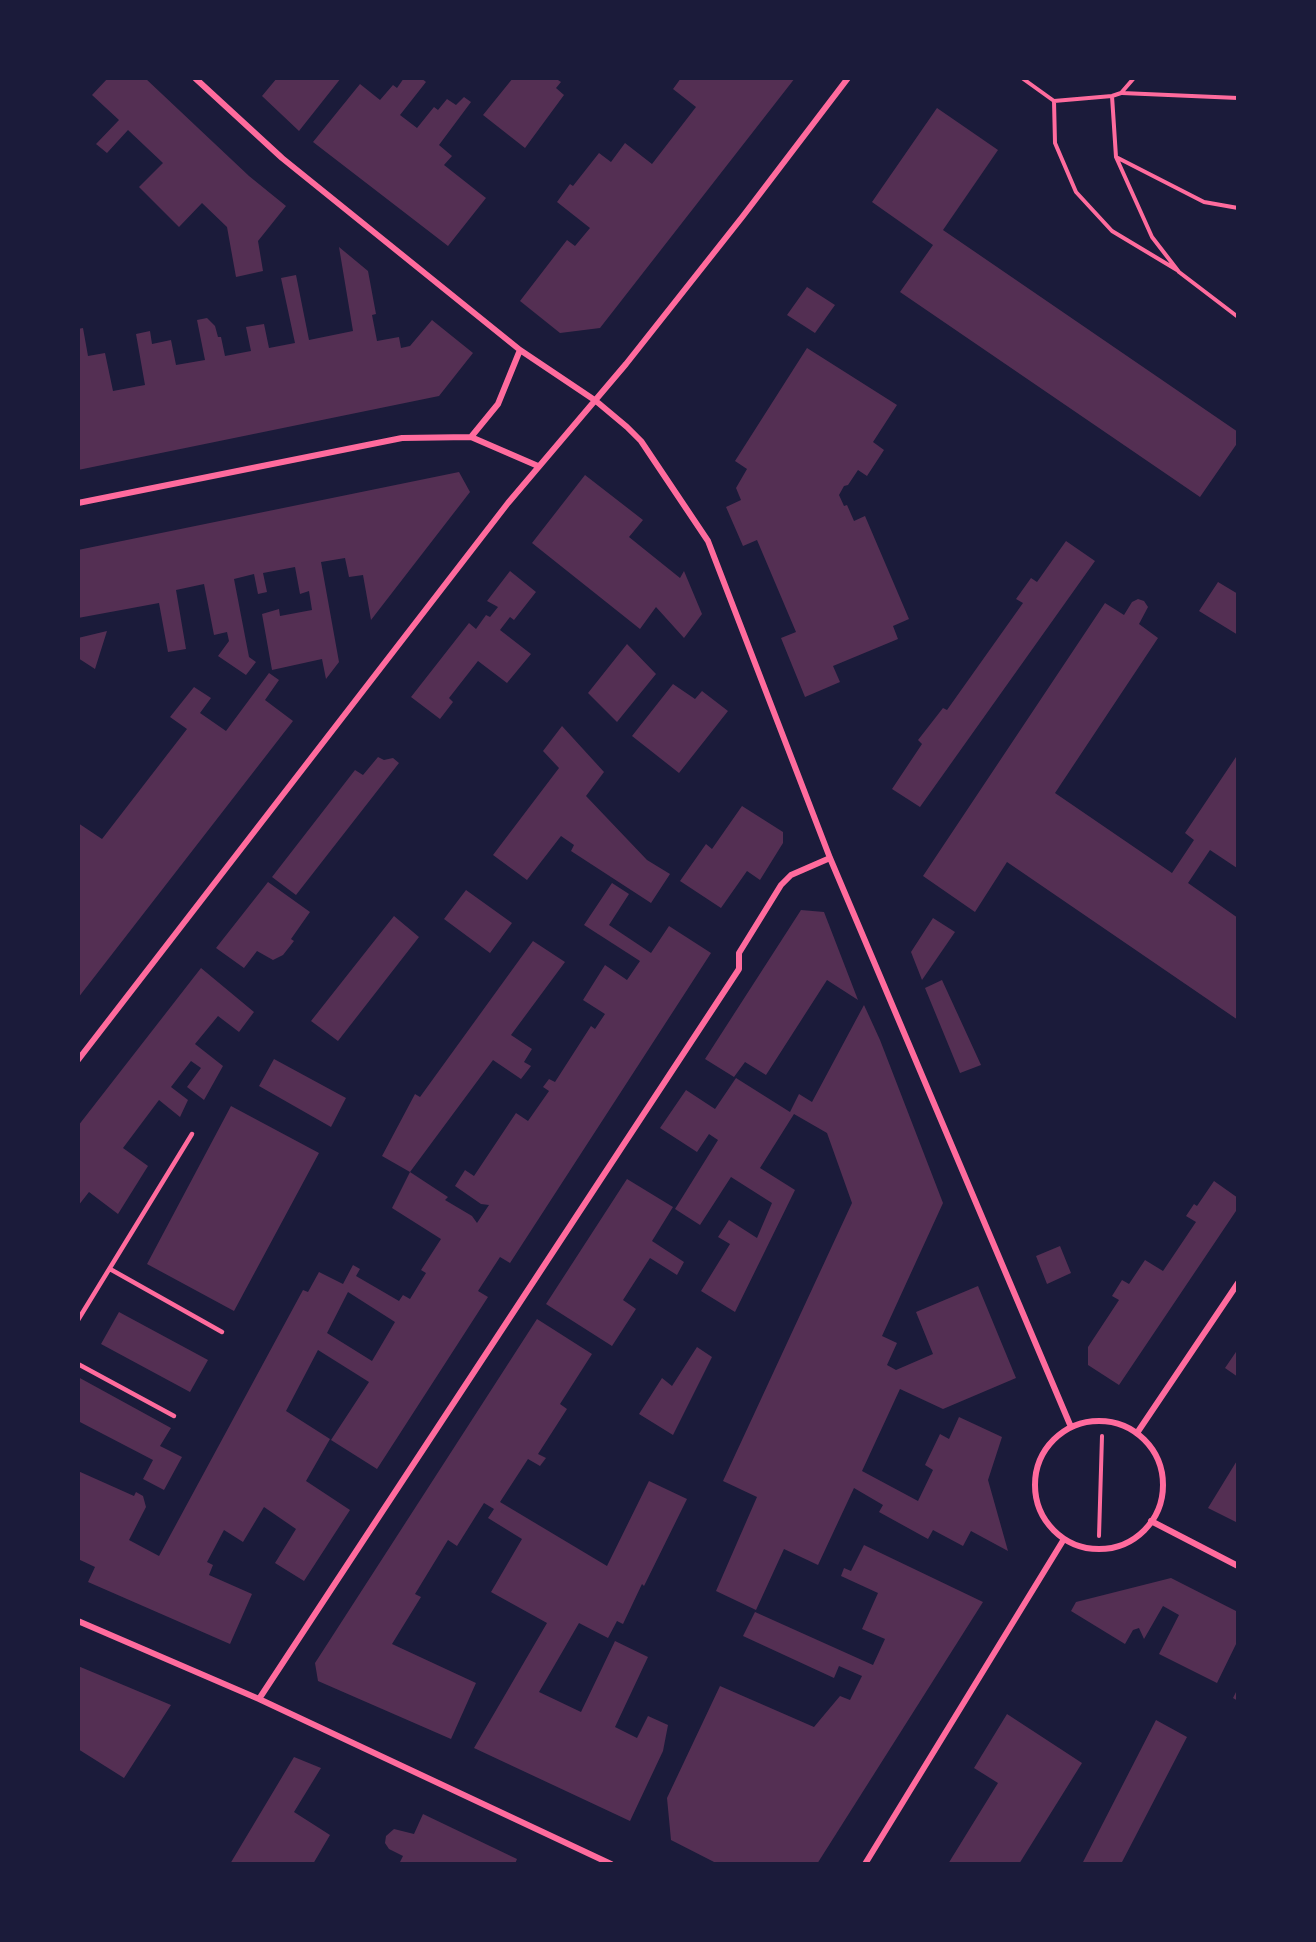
<!DOCTYPE html>
<style>
body{margin:0}
#map{position:relative;width:1316px;height:1942px;overflow:hidden;background:#1b1b3a;font-family:"Titillium Web",sans-serif}
canvas{display:block}
.frame{position:absolute;inset:0;border:80px solid #1b1b3a;pointer-events:none}
</style>
<div id="map">
<canvas width="1316" height="1942"></canvas>
<div class="frame"></div>
</div>
<script>
const ctx = document.querySelector('canvas').getContext('2d');
ctx.lineJoin = 'round';
function fillPath(path, color) {
  ctx.fillStyle = color;
  ctx.fill(path, 'evenodd');
}
function toPath(rows) {
  const path = new Path2D();
  for (const r of rows) {
    if (r.length === 3) {
      path.moveTo(r[0] + r[2], r[1]);
      path.arc(r[0], r[1], r[2], 0, 2 * Math.PI);
      continue;
    }
    path.moveTo(r[0], r[1]);
    for (let i = 2; i < r.length; i += 2) path.lineTo(r[i], r[i + 1]);
  }
  return path;
}
function trace(path, color, width, dash) {
  ctx.strokeStyle = color;
  ctx.lineWidth = width;
  ctx.lineCap = dash ? 'butt' : 'round';
  ctx.setLineDash(dash || []);
  ctx.stroke(path);
}
fillPath(toPath([
 [108,78,145,78,249,176,286,206,258,241,263,271,236,277,227,227,202,203,179,227,139,187,163,163,128,130,107,153,96,144,119,120,92,95],
 [277,78,341,78,299,131,262,96],
 [404,78,421,78,426,82,400,115,417,128,434,107,438,110,447,99,456,105,464,97,471,102,439,145,452,156,444,165,486,198,448,246,313,142,360,84,380,100,393,85,397,88],
 [513,78,555,78,561,82,556,88,564,95,525,148,483,115],
 [681,78,795,78,600,328,560,333,520,301,567,240,575,246,590,228,557,202,570,184,573,186,599,153,611,162,625,143,652,164,696,107,673,89],
 [937,108,998,150,943,230,1238,432,1238,442,1200,497,900,292,933,245,872,202],
 [339,247,368,271,376,314,372,315,377,341,399,337,401,348,410,346,432,320,473,353,439,396,78,470,78,329,83,328,88,356,105,353,113,391,145,385,136,334,150,331,152,344,171,340,176,365,205,360,197,320,207,318,215,326,218,337,221,337,225,356,251,351,246,327,264,324,269,348,295,343,281,278,296,275,309,340,353,331],
 [807,287,835,305,815,333,787,315],
 [807,348,897,405,873,442,884,450,867,476,858,470,848,485,844,486,839,495,844,506,847,505,854,521,865,516,909,619,893,626,898,639,833,666,840,682,805,697,781,638,796,632,757,540,743,546,726,507,741,500,736,488,747,469,735,461],
 [459,472,470,492,371,620,363,575,349,577,345,558,321,562,339,662,326,679,322,659,272,670,262,614,279,609,280,616,312,610,309,591,300,594,295,567,263,573,267,592,258,594,254,574,234,579,249,657,256,662,246,675,218,656,229,641,227,632,214,635,204,584,176,590,186,649,168,652,159,603,78,618,78,550],
 [585,475,643,520,629,537,680,578,684,571,702,614,684,638,656,607,640,629,532,543],
 [1066,541,1095,561,920,807,892,789,922,744,918,740,943,708,947,710,1023,603,1016,599,1031,578,1037,582],
 [510,571,536,592,514,620,510,617,500,630,531,654,507,683,478,661,449,698,453,702,440,719,411,697,469,623,476,629,486,615,490,617,498,607,487,601],
 [1218,582,1238,594,1238,635,1199,611],
 [1138,599,1144,601,1148,607,1139,624,1158,638,1055,793,1172,873,1194,840,1185,833,1238,754,1238,865,1237,868,1210,850,1188,883,1238,918,1238,1020,1007,862,975,912,923,876,1105,603,1124,615,1132,602],
 [107,631,95,669,78,658,78,638],
 [627,644,656,674,617,722,588,693],
 [269,673,279,680,265,700,293,721,78,998,78,823,102,839,187,729,170,717,194,687,211,698,200,713,226,731],
 [673,684,695,699,702,691,728,711,679,773,632,736],
 [562,726,604,772,586,796,647,860,670,874,651,903,571,851,574,845,561,836,527,880,493,855,559,768,543,751],
 [378,757,384,760,393,758,399,763,296,895,272,877,355,770,363,775],
 [742,806,783,832,783,843,760,880,747,871,721,908,680,881,706,844,712,849],
 [268,882,310,912,291,939,294,941,283,955,273,960,257,951,244,968,216,948],
 [612,883,629,894,609,925,651,953,669,926,711,953,510,1263,500,1257,478,1291,488,1297,377,1469,331,1440,369,1382,318,1350,286,1411,330,1439,306,1481,350,1510,304,1581,275,1563,296,1529,264,1507,243,1542,224,1530,207,1562,213,1565,209,1575,252,1594,230,1644,88,1582,95,1567,78,1559,78,1471,134,1496,136,1492,143,1496,146,1507,129,1540,159,1556,303,1290,308,1292,319,1272,343,1284,353,1265,360,1269,356,1276,399,1301,403,1295,410,1299,426,1273,421,1270,441,1239,392,1208,410,1172,382,1156,415,1094,420,1097,533,941,565,962,511,1035,532,1049,524,1062,531,1066,521,1079,493,1060,410,1172,448,1197,445,1200,472,1216,477,1223,489,1205,481,1204,455,1186,465,1170,474,1176,516,1113,528,1121,549,1091,543,1087,549,1079,555,1082,591,1026,595,1029,605,1014,583,1000,605,965,627,980,640,961,584,925],
 [348,1292,395,1322,372,1361,327,1333],
 [466,890,512,923,490,953,444,919],
 [801,910,824,912,858,1000,827,980,766,1075,745,1062,734,1077,705,1059],
 [394,916,419,937,338,1041,311,1021],
 [933,918,955,932,922,980,911,952],
 [201,968,254,1012,239,1032,218,1016,195,1044,223,1066,204,1100,187,1087,201,1068,191,1061,171,1087,188,1100,180,1117,159,1100,123,1148,148,1166,118,1214,89,1192,78,1206,78,1126],
 [942,980,981,1065,960,1073,925,988],
 [864,1005,880,1040,943,1203,882,1336,897,1343,887,1365,896,1370,933,1354,916,1312,978,1286,1016,1378,943,1409,900,1389,862,1471,918,1501,933,1470,925,1465,940,1434,949,1439,959,1417,1002,1437,988,1480,1008,1551,971,1531,963,1546,933,1530,928,1539,879,1512,883,1505,854,1488,818,1565,784,1549,756,1610,716,1591,757,1497,723,1481,852,1203,827,1133,794,1114,760,1168,795,1190,735,1312,701,1291,730,1244,718,1237,729,1220,757,1238,772,1203,731,1177,700,1225,675,1209,718,1140,709,1134,697,1152,660,1128,686,1090,715,1109,736,1078,790,1112,799,1094,812,1102],
 [274,1059,346,1098,331,1127,259,1086],
 [231,1106,319,1153,234,1311,147,1264],
 [627,1179,673,1207,652,1241,684,1262,677,1275,650,1258,623,1300,636,1309,612,1346,546,1304],
 [1214,1181,1238,1198,1238,1208,1119,1385,1088,1365,1088,1347,1119,1300,1112,1296,1122,1280,1129,1284,1145,1260,1163,1271,1196,1222,1186,1216,1194,1204,1197,1206],
 [1060,1246,1071,1273,1047,1284,1036,1256],
 [119,1312,208,1360,190,1392,101,1344],
 [537,1319,592,1354,560,1404,567,1409,538,1454,546,1458,540,1466,528,1459,500,1502,607,1566,649,1481,687,1499,644,1586,642,1584,623,1624,617,1621,608,1638,579,1623,539,1692,581,1712,615,1641,648,1657,615,1727,637,1738,648,1716,668,1725,663,1751,630,1821,474,1748,547,1623,491,1592,522,1539,488,1518,494,1509,484,1503,457,1546,448,1540,415,1594,421,1597,392,1644,476,1683,451,1739,318,1681,315,1663],
 [697,1347,712,1357,673,1435,639,1414,662,1378,672,1386],
 [1238,1349,1238,1377,1225,1368],
 [78,1377,171,1428,160,1446,182,1457,164,1490,143,1479,153,1460,78,1421],
 [1238,1459,1238,1523,1208,1508],
 [864,1545,983,1602,817,1864,718,1864,671,1840,667,1798,720,1686,814,1727,840,1696,850,1700,862,1676,839,1666,834,1678,743,1636,755,1612,873,1665,885,1639,862,1629,878,1593,841,1576,844,1568,851,1571],
 [1171,1578,1238,1612,1238,1640,1217,1683,1159,1654,1179,1615,1163,1606,1144,1639,1139,1628,1133,1630,1125,1644,1071,1611,1076,1602],
 [78,1666,171,1705,124,1778,78,1749],
 [1238,1688,1238,1701,1233,1698],
 [1007,1714,1082,1763,1019,1864,948,1864,998,1783,974,1768],
 [1156,1720,1187,1737,1121,1864,1082,1864],
 [294,1757,321,1768,294,1812,330,1835,313,1864,230,1864],
 [423,1814,517,1859,515,1864,399,1864,403,1856,389,1849,385,1843,386,1836,394,1829,414,1834]
]), '#542f53');
trace(toPath([
 [1022,78,1054,101,1112,96,1121,93,1134,78],
 [1122,93,1238,98],
 [1112,96,1116,157,1152,237,1179,272,1238,317],
 [1054,101,1055,143,1076,192,1112,231,1177,270],
 [1116,157,1204,202,1238,208],
 [1099,1536,1102,1436]
]), '#ff6b9d', 4);
trace(toPath([
 [110,1269,222,1332],
 [78,1320,192,1134],
 [78,1364,174,1416]
]), '#ff6b9d', 4.5);
trace(toPath([
 [195,78,282,158,520,350,596,401,627,427,641,441,708,541,830,858,1071,1427],
 [471,437,498,404,520,350],
 [78,503,402,438,471,437,538,466],
 [78,1060,508,503,626,364,743,216,848,78],
 [1099,1485,64],
 [1137,1433,1238,1283],
 [1151,1521,1238,1566],
 [78,1621,259,1699,611,1864],
 [259,1699,739,969,739,953,781,885,791,875,830,858],
 [865,1864,1064,1539]
]), '#ff6b9d', 6);
</script>
